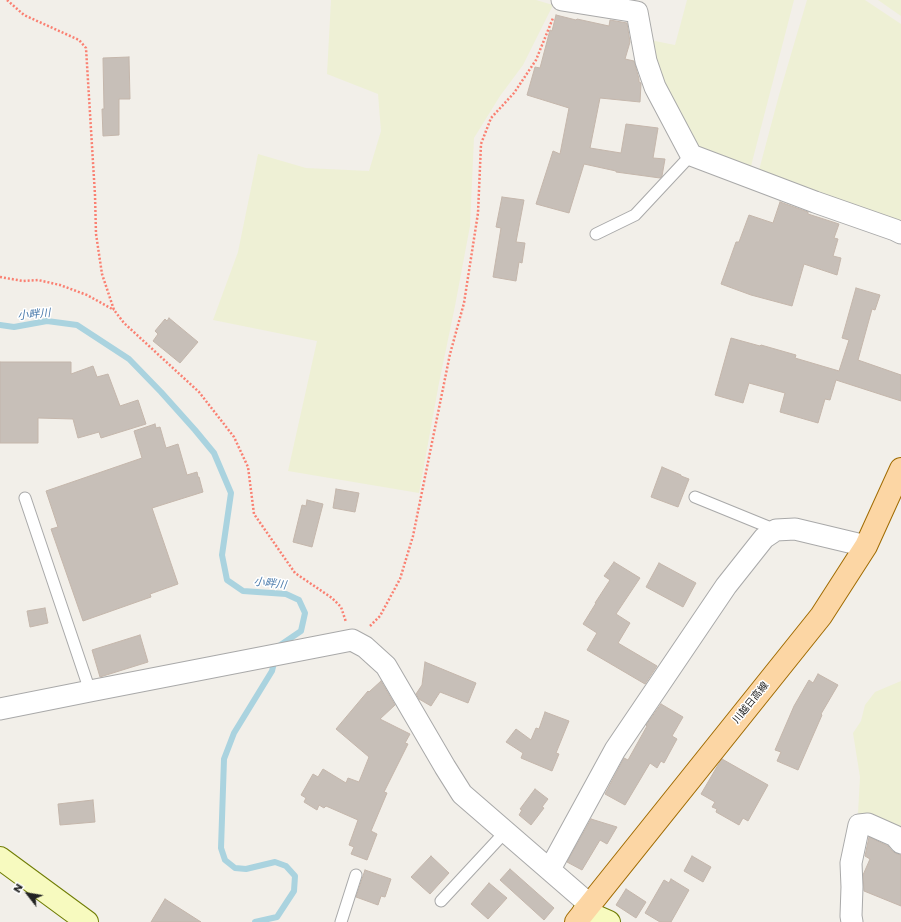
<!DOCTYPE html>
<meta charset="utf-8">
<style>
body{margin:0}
#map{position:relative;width:901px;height:922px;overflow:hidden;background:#f2efe9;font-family:Poppins,sans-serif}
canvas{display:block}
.north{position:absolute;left:8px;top:874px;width:40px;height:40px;-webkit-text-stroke:3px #fff;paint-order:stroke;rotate:301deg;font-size:11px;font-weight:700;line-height:16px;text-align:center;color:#222}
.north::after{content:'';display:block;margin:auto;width:14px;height:18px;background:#222;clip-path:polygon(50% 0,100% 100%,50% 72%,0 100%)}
</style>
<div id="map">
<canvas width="901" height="922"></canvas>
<div class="north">N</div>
</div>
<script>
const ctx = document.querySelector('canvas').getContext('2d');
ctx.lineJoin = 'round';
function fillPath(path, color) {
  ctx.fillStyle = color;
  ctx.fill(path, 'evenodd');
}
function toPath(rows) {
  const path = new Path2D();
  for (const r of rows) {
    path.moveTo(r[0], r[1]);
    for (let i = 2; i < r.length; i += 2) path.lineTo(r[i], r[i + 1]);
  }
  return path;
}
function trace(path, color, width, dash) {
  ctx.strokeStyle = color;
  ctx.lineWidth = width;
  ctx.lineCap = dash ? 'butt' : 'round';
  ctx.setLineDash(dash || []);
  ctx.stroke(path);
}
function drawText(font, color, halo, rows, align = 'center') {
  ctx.font = font + ' Poppins,"Noto Sans JP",sans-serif';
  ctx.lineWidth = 3;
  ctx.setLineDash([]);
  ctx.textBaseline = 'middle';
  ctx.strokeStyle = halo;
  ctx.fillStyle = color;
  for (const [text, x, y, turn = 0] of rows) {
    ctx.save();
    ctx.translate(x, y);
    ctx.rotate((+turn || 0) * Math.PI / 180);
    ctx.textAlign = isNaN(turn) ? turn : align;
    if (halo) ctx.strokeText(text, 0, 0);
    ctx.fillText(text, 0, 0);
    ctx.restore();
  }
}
fillPath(toPath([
 [331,0,536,0,553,5,523,65,500,96,474,138,470,226,455,306,439,383,419,493,288,471,317,341,213,320,238,252,258,154,306,168,369,171,381,131,378,94,327,74],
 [687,0,794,0,750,170,700,151,687,133,672,97,658,75,650,40,675,45],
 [807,0,865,0,901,24,901,225,758,174,779,95],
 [878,0,901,0,901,16],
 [901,681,901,831,866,818,858,813,860,777,853,733,861,721,865,705,875,692]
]), '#eef0d5');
trace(toPath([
 [0,325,14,327,47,321,77,325,129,359,161,392,195,430,214,453,231,493,222,555,227,580,243,591,286,594,299,600,305,613,301,631,279,646],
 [255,922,277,917,294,891,295,876,286,866,275,862,246,869,235,868,225,860,221,848,224,759,234,733,272,671,275,658]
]), '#aad3df', 6);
const building = toPath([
 [556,15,576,20,577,19,609,26,610,20,627,23,630,42,625,59,634,61,639,79,639,82,641,83,641,84,640,102,600,98,590,148,621,153,626,124,658,128,653,158,665,159,662,176,660,178,616,172,616,171,584,164,569,213,536,204,553,151,560,154,569,108,527,95,535,67,540,68,550,30,552,31,556,15],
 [129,57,130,99,119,99,119,135,103,136,102,109,104,109,103,58,129,57],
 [502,197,524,200,516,242,525,243,522,263,519,262,516,281,493,277,501,228,496,227,502,197],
 [780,202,808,212,808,214,839,224,834,238,838,239,833,256,841,258,837,275,804,264,792,306,751,295,721,284,736,242,739,242,749,215,773,223,780,202],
 [856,288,880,295,875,310,872,309,858,360,901,375,901,401,836,380,830,400,825,399,818,423,780,412,785,393,749,383,743,403,715,395,731,338,760,346,761,345,796,355,795,358,839,371,849,340,842,338,856,288],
 [169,318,198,342,180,363,153,341,158,334,155,331,165,319,167,321,169,318],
 [0,362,71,362,71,374,93,366,97,377,108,374,120,406,138,400,146,424,101,438,99,432,78,438,73,419,38,418,38,443,0,443,0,362],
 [155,424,156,428,160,427,166,448,178,444,187,475,197,472,198,477,199,477,203,492,152,508,178,584,150,594,151,597,83,621,51,529,58,527,46,491,142,458,134,431,155,424],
 [662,467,681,475,681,476,689,479,678,507,651,497,662,467],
 [336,489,359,493,355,512,333,508,336,489],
 [307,500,323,504,312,547,293,542,302,505,306,506,307,500],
 [614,562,640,578,616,614,630,623,618,643,657,666,645,684,587,650,597,633,583,624,596,603,595,603,610,580,604,576,614,562],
 [659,563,696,583,683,607,646,587,659,563],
 [45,608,48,623,30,627,27,611,45,608],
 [140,635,148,662,100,677,92,650,140,635],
 [425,662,476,683,468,703,440,692,431,706,419,699,416,694,422,685,425,662],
 [818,674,838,685,821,714,822,715,798,770,777,761,781,752,775,750,794,706,809,680,813,683,818,674],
 [381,681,395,705,380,719,410,734,405,743,408,744,384,792,387,793,371,831,377,834,367,860,351,854,354,847,349,845,358,820,326,806,324,808,319,805,317,810,304,802,306,798,301,795,313,774,318,777,323,769,346,783,348,778,359,782,369,757,336,729,368,691,369,692,381,681],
 [661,704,683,717,672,736,677,739,664,763,661,761,657,768,650,763,625,805,605,794,624,758,628,760,647,726,646,725,661,704],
 [545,712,569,721,556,753,559,754,552,771,521,758,523,753,506,742,516,729,531,740,536,728,539,729,545,712],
 [722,759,768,785,748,821,743,818,739,825,716,812,717,809,712,807,715,802,701,794,718,765,722,759],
 [535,789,548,799,542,807,544,808,531,825,519,815,522,810,520,809,535,789],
 [93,800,95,822,60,825,58,804,93,800],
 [591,819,617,827,607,844,600,840,582,870,567,862,591,819],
 [869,837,888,846,892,851,897,854,901,855,901,906,864,891,863,875,870,859,865,856,869,837],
 [431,856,449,873,430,894,411,877,431,856],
 [692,856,711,867,703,882,684,871,692,856],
 [510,869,554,908,544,920,500,880,510,869],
 [365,870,391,879,385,897,381,896,378,905,356,897,365,870],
 [671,879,689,890,671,922,660,922,645,913,664,880,669,883,671,879],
 [489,883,507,898,488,919,471,904,489,883],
 [626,889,646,902,636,918,616,905,626,889],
 [165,899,201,922,151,922,165,899]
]);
fillPath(building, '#c7bfb8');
trace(building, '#c4b6ab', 1);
const lane = toPath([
 [596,234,635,215,691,155],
 [695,497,776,530],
 [25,498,90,691],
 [441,901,506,831],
 [341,922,356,875]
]);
const street = toPath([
 [562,0,637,12,646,61,655,87,691,155,815,202,895,230,901,233],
 [0,709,90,691,352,640,365,647,386,666,445,767,462,794,589,904],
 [550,869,615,750,726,586,764,538,776,530,795,529,866,546],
 [852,922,851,916,852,887,851,863,859,825,868,824,895,836,901,843]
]);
const secondary = toPath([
 [0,858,87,922],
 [584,911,609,922]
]);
const primary = toPath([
 [576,922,821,616,866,546,901,469]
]);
trace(lane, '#a9a9a9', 13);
trace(street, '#a9a9a9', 23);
trace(secondary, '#707d05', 24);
trace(primary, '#a06b00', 24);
trace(toPath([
 [7,0,24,15,79,40,86,48,95,195,96,234,102,274,114,310,124,323,199,392,234,437,248,467,254,514,295,573,332,598,341,607,346,622],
 [0,277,23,281,38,280,60,285,87,295,114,310],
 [370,626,380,616,400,579,413,536,450,354,464,303,478,213,481,144,491,118,514,93,536,60,553,18]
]), '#fa8072', 2.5, [2, 2]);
trace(lane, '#fff', 11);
trace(street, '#fff', 21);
trace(secondary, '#f7fabf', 22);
trace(primary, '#fcd6a4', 22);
drawText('10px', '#222', '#fff', [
 ["川越日高線",751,703,-51]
]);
drawText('italic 11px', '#4a7aab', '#fff', [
 ["小畔川",34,315,-5],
 ["小畔川",270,584,7]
]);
</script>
